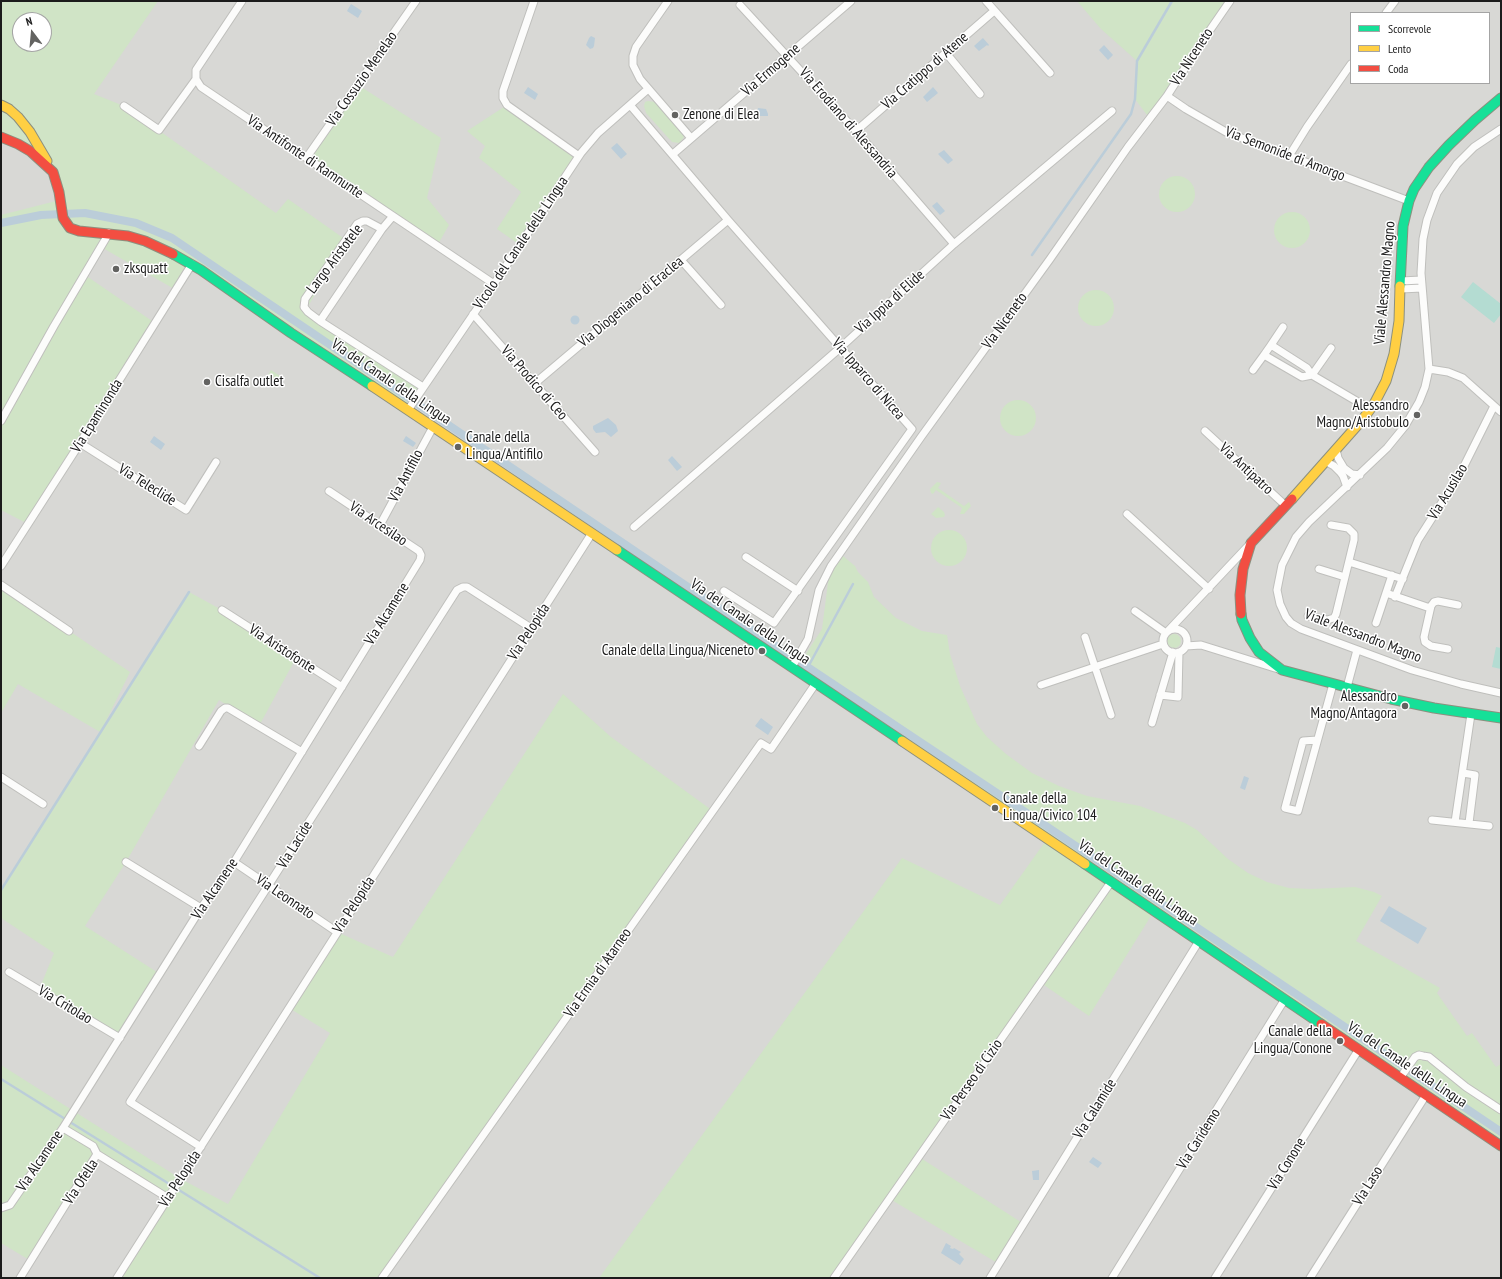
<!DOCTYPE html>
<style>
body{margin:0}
#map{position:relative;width:1502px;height:1279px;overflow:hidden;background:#e9e9e4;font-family:"PT Sans Narrow",sans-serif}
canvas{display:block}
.frame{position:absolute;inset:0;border:2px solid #1b1b1b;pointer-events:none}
.legend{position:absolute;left:1350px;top:12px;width:140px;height:72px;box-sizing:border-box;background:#fff;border:1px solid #a4a4a4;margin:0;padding:5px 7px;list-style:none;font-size:12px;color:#1b1b1b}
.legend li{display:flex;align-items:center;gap:8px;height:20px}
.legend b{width:20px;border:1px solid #a4a4a4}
.north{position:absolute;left:12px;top:12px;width:40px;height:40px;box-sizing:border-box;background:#fff;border:1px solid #a4a4a4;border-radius:50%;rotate:344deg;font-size:11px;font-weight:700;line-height:16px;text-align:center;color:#1b1b1b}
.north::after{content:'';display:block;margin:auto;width:14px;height:18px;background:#636361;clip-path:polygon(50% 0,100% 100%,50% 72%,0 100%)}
</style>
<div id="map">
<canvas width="1502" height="1279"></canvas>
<div class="frame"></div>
<ul class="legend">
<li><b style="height:5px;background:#16e098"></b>Scorrevole</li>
<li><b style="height:5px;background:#ffcf43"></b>Lento</li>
<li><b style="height:5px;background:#f24e42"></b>Coda</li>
</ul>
<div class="north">N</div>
</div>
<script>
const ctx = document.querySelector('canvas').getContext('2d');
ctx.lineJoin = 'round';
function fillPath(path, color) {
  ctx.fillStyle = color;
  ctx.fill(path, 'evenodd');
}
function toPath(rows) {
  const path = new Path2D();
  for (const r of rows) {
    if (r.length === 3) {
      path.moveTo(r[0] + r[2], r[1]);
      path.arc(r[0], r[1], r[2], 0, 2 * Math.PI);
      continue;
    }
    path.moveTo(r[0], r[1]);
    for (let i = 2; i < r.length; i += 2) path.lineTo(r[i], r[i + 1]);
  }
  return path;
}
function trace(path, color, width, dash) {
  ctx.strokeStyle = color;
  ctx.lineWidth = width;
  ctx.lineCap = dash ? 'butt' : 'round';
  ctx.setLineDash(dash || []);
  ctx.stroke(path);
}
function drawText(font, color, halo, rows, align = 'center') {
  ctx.font = font + ' "PT Sans Narrow",sans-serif';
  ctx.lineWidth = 3;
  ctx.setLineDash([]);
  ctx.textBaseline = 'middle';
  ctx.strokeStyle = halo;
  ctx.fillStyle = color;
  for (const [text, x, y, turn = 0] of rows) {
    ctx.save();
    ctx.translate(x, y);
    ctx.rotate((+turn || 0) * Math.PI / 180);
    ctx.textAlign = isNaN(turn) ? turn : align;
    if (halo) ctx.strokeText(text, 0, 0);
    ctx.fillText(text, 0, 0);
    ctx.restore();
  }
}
fillPath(toPath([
 [1,1,1501,1,1501,1278,1,1278],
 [1351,13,1489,13,1489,83,1351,83],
 [20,20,44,20,44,44,20,44]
]), '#d8d8d5');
fillPath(toPath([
 [1,1,158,1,94,94,124,106,276,213,288,199,346,240,306,310,423,387,408,410,192,264,176,290,101,247,85,275,155,323,28,524,1,510,1,215,60,200,53,172,1,137],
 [20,20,44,20,44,44,20,44],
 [1077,1,1230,1,1150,119,1135,99,1137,61,1101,29],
 [358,85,441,138,427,198,449,225,437,246,307,157],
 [648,101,655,102,682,133,684,137,681,141,679,143,672,142,646,113,644,106,645,102],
 [507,105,579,156,520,245,497,229,521,192,479,158,485,146,467,131],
 [1177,194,18],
 [1292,230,18],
 [1096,308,18],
 [271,370,282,377,275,387,265,380],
 [1018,418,18],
 [937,482,941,483,938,488,964,506,969,502,971,506,964,514,960,514,962,508,936,490,933,494,931,493,930,489],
 [938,507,944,512,945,515,944,517,936,518,931,514],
 [949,548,18],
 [843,556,855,566,858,572,868,582,874,597,896,618,922,631,947,635,950,654,960,686,977,724,987,737,1006,754,1032,773,1059,786,1087,796,1140,806,1185,823,1197,830,1228,859,1248,873,1267,882,1289,888,1311,889,1355,887,1374,892,1382,896,1356,941,1440,988,1437,993,1467,1036,1472,1033,1496,1067,1501,1064,1501,1140,803,669,800,663,822,629,829,575],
 [1,585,130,672,103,727,189,592,222,610,296,658,259,726,219,700,126,862,85,926,160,974,120,1038,39,990,54,953,1,918,1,890,100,732,18,684,1,713],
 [1174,641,7],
 [563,694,611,737,713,811,382,1278,117,1278,168,1198,98,1154,31,1261,1,1243,1,1065,181,1179,228,1204,330,1033,289,1008,337,932,393,957],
 [1047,839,1154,911,1089,1016,1041,983,919,1157,1024,1224,999,1264,890,1199,834,1278,599,1278,902,858,1000,905]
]), '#d0e4c6');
fillPath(toPath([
 [1473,282,1501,304,1501,314,1494,323,1461,297],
 [1496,647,1501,648,1501,669,1492,667]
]), '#b4dcd2');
fillPath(toPath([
 [351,4,362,11,358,18,347,11],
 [591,36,595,38,594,46,593,48,590,49,586,45,589,38],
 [983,38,989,45,988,46,987,45,979,51,974,46],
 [1104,45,1113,55,1108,60,1099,50],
 [528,87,538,94,535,100,524,93],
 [933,87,938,93,927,102,923,97],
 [758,108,766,109,768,114,768,116,760,116,757,112],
 [617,143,627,154,621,159,611,148],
 [944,150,953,160,948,164,938,154],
 [937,202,945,211,940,215,932,206],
 [575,320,4.5],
 [608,418,616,425,618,431,611,437,605,432,596,433,593,429,593,426],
 [154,436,165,444,161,450,150,442],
 [406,436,416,443,413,447,403,441],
 [672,456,682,467,677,471,668,460],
 [761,718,773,727,768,735,755,726],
 [1244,776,1249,778,1245,790,1240,788],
 [1389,906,1427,928,1418,944,1380,921],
 [1093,1157,1102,1163,1098,1168,1089,1162],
 [1039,1170,1039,1180,1033,1180,1032,1171],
 [946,1243,951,1246,950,1248,953,1249,954,1248,961,1252,959,1254,964,1259,960,1265,941,1253]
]), '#bbcdd9');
trace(toPath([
 [1032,255,1131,114,1135,99,1137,61,1172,1],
 [808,667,853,584],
 [1,890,189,592],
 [1,1079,320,1278]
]), '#bbcdd9', 2.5);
trace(toPath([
 [1,223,41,215,85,213,136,223,172,238,731,616,1012,803,1501,1132]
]), '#bbcdd9', 8);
const street = toPath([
 [242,1,196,70,196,79,201,87,494,284],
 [534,1,503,91,503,98,507,105,579,156],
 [668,1,636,47,633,56,633,65,640,79,691,138],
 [986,1,1050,73],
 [740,5,856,131,954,244],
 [1386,13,1395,1],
 [946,53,980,94],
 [1167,96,1186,109,1226,132,1409,201],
 [630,105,728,220,912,429,774,623,724,591],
 [124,106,159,130,196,79],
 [1501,129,1474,147,1457,164,1437,193,1427,220,1423,239,1421,273,1429,369,1425,387,1419,402,1405,426,1387,448,1309,522,1296,537,1282,565,1277,590,1280,604,1286,617,1291,623,1301,629,1412,670,1461,684,1501,693],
 [856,131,994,11],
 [673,154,851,1],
 [1289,156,1307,127,1351,64],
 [307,157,416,1],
 [382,229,367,221,363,221,357,224,305,299,304,307,308,312,320,321,382,229,393,216],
 [681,260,721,305],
 [1401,281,1421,280],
 [1401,289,1422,288],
 [473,314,595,452],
 [320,321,423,387],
 [1271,345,1283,327],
 [1331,348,1312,375,1302,377,1264,355,1271,345,1307,368,1312,375,1370,409],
 [1429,369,1448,372,1463,378,1501,412],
 [1253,370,1264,355],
 [534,384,728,220],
 [408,410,494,284,581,153,598,133,648,89],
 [1,421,54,326,109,233],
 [1205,431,1286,506],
 [80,443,186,510,216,462],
 [1336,449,1338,458,1344,468,1352,474,1360,475],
 [1325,461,1334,466,1340,472,1343,476,1347,487],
 [1127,514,1209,589],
 [380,525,433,427],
 [634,527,840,348,954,244,1112,111],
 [746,557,798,591],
 [1349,562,1403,579],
 [1,566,80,443,192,264],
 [1319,569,1345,577],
 [1,585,69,631],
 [1386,593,1430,608],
 [1395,597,1418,540,1460,474,1494,406],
 [222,610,342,687],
 [1135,611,1166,633],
 [1308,616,1327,620,1334,618,1336,614,1354,540,1354,534,1348,528,1331,525],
 [1376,623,1392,575],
 [1175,641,12],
 [1168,631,1249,545],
 [1085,637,1111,715],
 [1186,646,1201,645,1278,669],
 [1448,649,1431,646,1425,642,1424,637,1431,606,1434,602,1438,601,1458,605],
 [792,667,808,639,819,590,831,566,921,437,1050,259,1128,147,1167,96,1199,46,1230,1],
 [1041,685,1163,644],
 [1347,687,1357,650],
 [1160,695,1178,697,1179,652],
 [1152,723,1173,652],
 [1317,740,1303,741,1285,808,1298,811,1333,684],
 [199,746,221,711,225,708,228,708,302,752],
 [1463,773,1475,775,1469,823],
 [1,777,43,804],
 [1432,820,1489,826],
 [1455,822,1471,714],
 [126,862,201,908],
 [234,862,337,932],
 [9,972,120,1038],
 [1400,1078,1415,1057,1419,1055,1423,1056,1429,1057,1466,1087,1501,1110],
 [63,1128,93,1146,97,1154,168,1198],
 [201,1147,130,1102,457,590,463,587,467,587,531,628],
 [1,1208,10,1205,63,1128,201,908,234,862,420,560,421,555,419,551,329,491],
 [20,1278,97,1154],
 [117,1278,592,533],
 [382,1278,761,743,771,749,816,683],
 [834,1278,1111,882],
 [990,1278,1199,941],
 [1112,1278,1285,999],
 [1215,1278,1359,1049],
 [1310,1278,1426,1095]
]);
const fast = toPath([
 [173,254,201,270,291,333,372,386],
 [1400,286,1403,226,1409,201,1414,189,1429,167,1449,145,1475,120,1501,98],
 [617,550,902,741],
 [1241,614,1242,620,1250,638,1259,652,1282,670,1391,699,1434,708,1501,718],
 [1085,864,1321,1024]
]);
const slow = toPath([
 [1,105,9,109,18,117,30,132,47,161],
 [372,386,617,550],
 [1292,499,1363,419,1374,404,1386,381,1394,354,1399,321,1400,286],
 [902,741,1085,864]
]);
const jam = toPath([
 [1,137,18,144,30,151,53,172,59,192,63,218,70,228,79,231,128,236,145,241,173,254],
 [1241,614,1240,595,1243,569,1251,543,1292,499],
 [1321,1024,1501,1146]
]);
trace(street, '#bfbfbc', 9);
trace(fast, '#8c907f', 11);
trace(slow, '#8c907f', 11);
trace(jam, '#8c907f', 11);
trace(street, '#fcfcfb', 7);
trace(fast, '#16e098', 9);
trace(slow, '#ffcf43', 9);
trace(jam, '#f24e42', 9);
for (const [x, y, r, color] of [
 [675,115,4,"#636361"],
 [116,269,4,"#636361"],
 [207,382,4,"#636361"],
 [1417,415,4,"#636361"],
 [458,447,4,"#636361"],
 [762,651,4,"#636361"],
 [1405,706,4,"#636361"],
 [995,808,4,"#636361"],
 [1340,1041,4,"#636361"]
]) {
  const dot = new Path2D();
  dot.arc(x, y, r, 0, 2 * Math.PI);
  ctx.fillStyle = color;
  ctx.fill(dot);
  trace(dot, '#fff', 1.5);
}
drawText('15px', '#1b1b1b', '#fff', [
 ["Via Niceneto",1192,57,-57],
 ["Via Ermogene",771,70,-41],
 ["Via Cratippo di Atene",925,71,-41],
 ["Via Cossuzio Menelao",362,79,-55],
 ["Via Erodiano di Alessandria",848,123,49],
 ["Via Semonide di Amorgo",1285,154,21],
 ["Via Antifonte di Ramnunte",305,157,34],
 ["Vicolo del Canale della Lingua",521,243,-56],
 ["Largo Aristotele",335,259,-53],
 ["Viale Alessandro Magno",1385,283,-85],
 ["Via Diogeniano di Eraclea",631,302,-40],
 ["Via Ippia di Elide",890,302,-42],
 ["Via Niceneto",1005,321,-54],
 ["Via Ipparco di Nicea",868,379,49],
 ["Via del Canale della Lingua",391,382,34],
 ["Via Prodico di Ceo",534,383,49],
 ["Via Epaminonda",97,416,-58],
 ["Via Antipatro",1246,469,43],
 ["Via Antifilo",406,476,-62],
 ["Via Teleclide",147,485,32],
 ["Via Acusilao",1448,492,-59],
 ["Via Arcesilao",378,524,34],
 ["Via Alcamene",387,614,-58],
 ["Via del Canale della Lingua",750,622,34],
 ["Via Pelopida",529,632,-57],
 ["Viale Alessandro Magno",1363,636,21],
 ["Via Aristofonte",282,649,33],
 ["Via Lacide",295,845,-58],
 ["Via del Canale della Lingua",1138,883,34],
 ["Via Alcamene",215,889,-56],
 ["Via Leonnato",285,897,34],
 ["Via Pelopida",354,905,-57],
 ["Via Ermia di Atarneo",598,973,-55],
 ["Via Critolao",65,1005,31],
 ["Via del Canale della Lingua",1407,1065,34],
 ["Via Perseo di Cizio",972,1080,-55],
 ["Via Calamide",1095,1109,-58],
 ["Via Caridemo",1199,1139,-58],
 ["Via Alcamene",40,1161,-56],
 ["Via Conone",1287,1164,-58],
 ["Via Pelopida",180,1179,-57],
 ["Via Ofella",81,1182,-57],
 ["Via Laso",1368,1186,-58]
]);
drawText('15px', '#1b1b1b', '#fff', [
 ["Zenone di Elea",683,115],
 ["zksquatt",124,269],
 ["Cisalfa outlet",215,382],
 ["Alessandro",1409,406,"right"],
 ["Magno/Aristobulo",1409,423,"right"],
 ["Canale della",466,438],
 ["Lingua/Antifilo",466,455],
 ["Canale della Lingua/Niceneto",754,651,"right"],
 ["Alessandro",1397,697,"right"],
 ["Magno/Antagora",1397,714,"right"],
 ["Canale della",1003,799],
 ["Lingua/Civico 104",1003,816],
 ["Canale della",1332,1032,"right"],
 ["Lingua/Conone",1332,1049,"right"]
], 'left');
</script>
